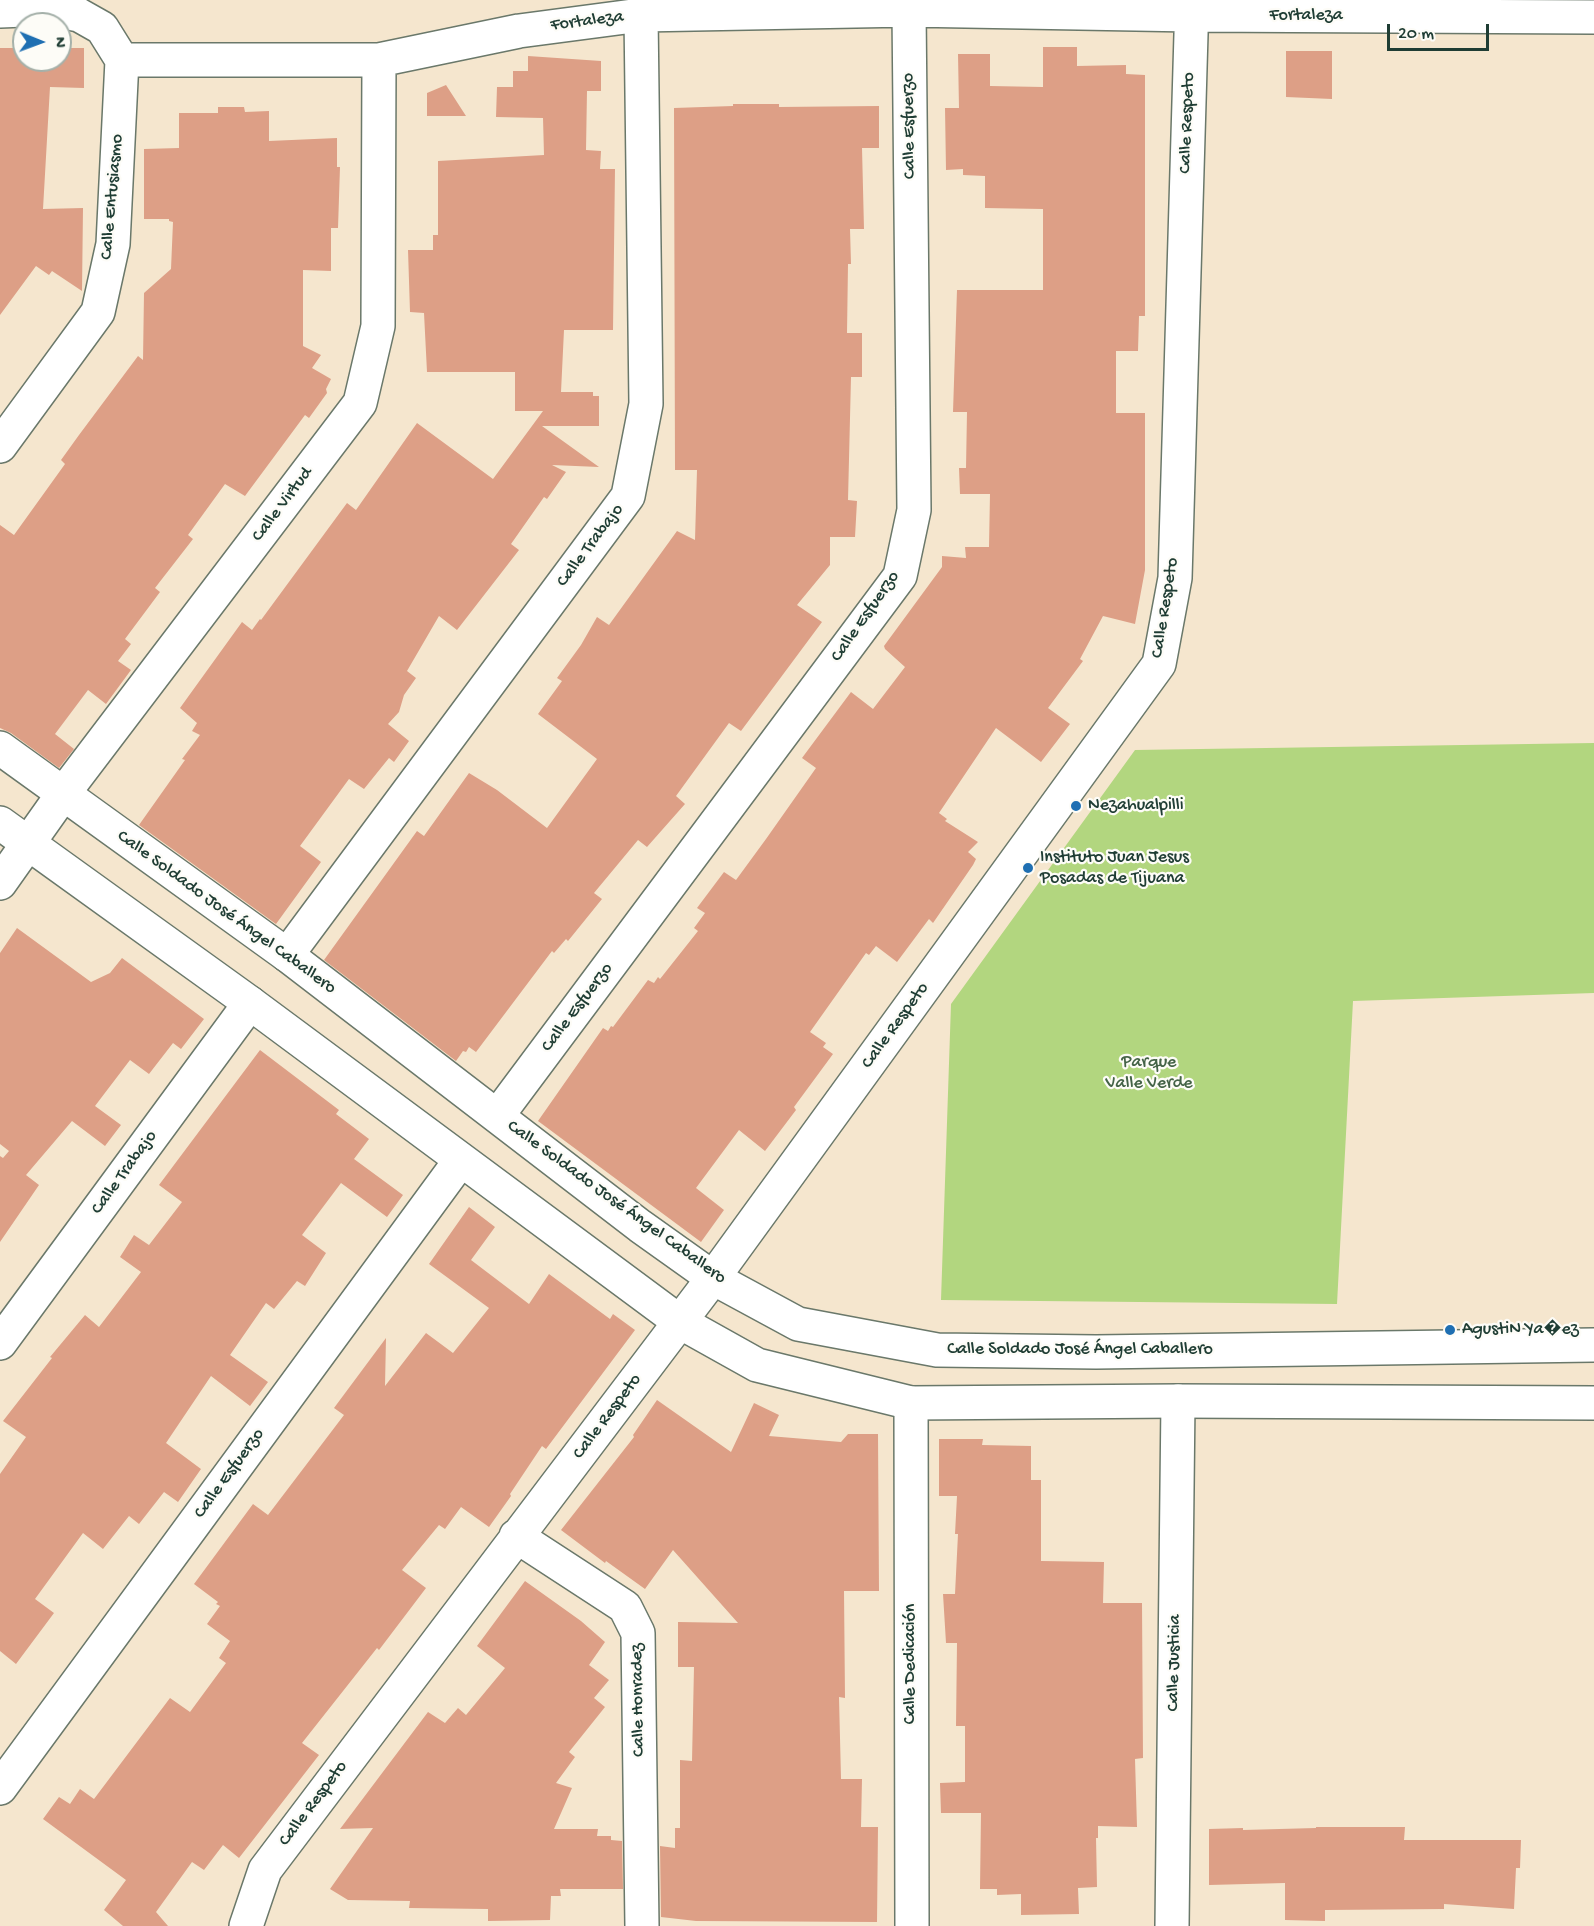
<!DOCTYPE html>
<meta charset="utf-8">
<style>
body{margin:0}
#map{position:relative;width:1594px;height:1926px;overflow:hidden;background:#f5e6ce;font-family:"Gochi Hand",sans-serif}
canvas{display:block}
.north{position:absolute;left:12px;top:12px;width:60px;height:60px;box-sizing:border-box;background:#fdfcf7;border:2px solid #a4b0a9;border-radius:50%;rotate:91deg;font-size:16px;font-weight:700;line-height:24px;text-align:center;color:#1f3d34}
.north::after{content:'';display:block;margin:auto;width:21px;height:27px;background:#1f6fb2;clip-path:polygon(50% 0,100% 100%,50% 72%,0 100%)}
.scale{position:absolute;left:1387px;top:24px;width:102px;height:27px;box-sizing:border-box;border:3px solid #1f3d34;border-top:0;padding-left:8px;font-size:18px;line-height:21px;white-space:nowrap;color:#1f3d34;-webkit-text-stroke:4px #fdfcf7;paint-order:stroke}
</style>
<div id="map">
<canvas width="1594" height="1926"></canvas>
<div class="north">N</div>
<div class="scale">20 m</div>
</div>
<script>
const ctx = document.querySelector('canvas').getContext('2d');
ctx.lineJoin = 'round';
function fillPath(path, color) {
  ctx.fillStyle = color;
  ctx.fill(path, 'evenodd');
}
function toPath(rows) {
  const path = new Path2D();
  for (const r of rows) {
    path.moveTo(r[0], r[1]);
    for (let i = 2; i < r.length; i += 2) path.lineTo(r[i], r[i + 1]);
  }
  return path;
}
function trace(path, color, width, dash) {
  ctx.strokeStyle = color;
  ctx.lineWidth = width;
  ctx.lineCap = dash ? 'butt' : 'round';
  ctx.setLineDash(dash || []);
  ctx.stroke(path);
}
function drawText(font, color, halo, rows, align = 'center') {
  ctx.font = font + ' "Gochi Hand",sans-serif';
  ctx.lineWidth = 4.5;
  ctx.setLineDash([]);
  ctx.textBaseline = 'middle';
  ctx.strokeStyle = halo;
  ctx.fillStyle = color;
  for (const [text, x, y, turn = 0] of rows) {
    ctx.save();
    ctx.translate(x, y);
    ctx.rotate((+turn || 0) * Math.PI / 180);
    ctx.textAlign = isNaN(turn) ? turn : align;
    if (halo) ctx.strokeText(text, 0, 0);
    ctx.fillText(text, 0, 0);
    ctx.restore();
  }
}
fillPath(toPath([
 [1594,743,1594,993,1353,1001,1337,1304,941,1300,951,1004,1135,750]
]), '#b2d67f');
fillPath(toPath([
 [1043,47,1077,47,1077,66,1126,65,1126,74,1145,75,1145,316,1139,316,1138,351,1116,351,1116,413,1145,413,1145,570,1135,624,1103,616,1080,659,1083,661,1048,708,1070,724,1041,762,996,728,939,813,947,819,945,821,978,842,968,852,976,859,973,865,933,923,929,919,897,962,876,946,869,955,866,953,810,1032,826,1043,823,1047,833,1054,794,1107,796,1110,765,1151,739,1130,696,1188,724,1210,701,1242,538,1121,603,1028,608,1031,611,1026,613,1027,648,980,654,983,658,977,660,979,698,931,694,928,705,913,697,908,724,872,736,880,766,839,816,768,802,758,851,692,873,709,905,667,885,649,884,646,942,567,942,556,966,558,965,547,989,547,990,494,960,494,959,468,966,468,967,412,953,412,957,290,1043,290,1043,209,985,208,985,176,963,175,963,169,946,170,945,108,959,108,958,54,990,54,990,86,1043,87],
 [0,48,24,48,24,60,60,60,60,48,84,48,84,88,50,87,43,209,83,208,82,291,52,271,49,275,36,266,0,315],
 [1286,51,1332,51,1332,99,1286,97],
 [528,56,601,61,601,91,587,91,586,150,601,151,600,169,615,169,613,330,564,330,561,392,593,392,593,396,599,396,599,426,542,426,599,467,552,465,566,472,547,499,544,497,511,544,519,550,457,630,439,616,407,671,416,678,404,695,399,712,388,724,409,741,394,762,389,758,364,789,349,779,300,846,321,862,276,924,139,825,185,760,182,759,200,735,192,731,197,723,180,708,242,622,252,630,260,619,261,620,347,503,356,510,417,423,493,479,543,411,515,411,515,372,427,372,424,313,410,312,408,250,433,250,433,235,438,235,438,161,544,155,543,118,496,117,497,87,513,87,513,71,528,71],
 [446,85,466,116,427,116,427,93],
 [733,104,779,104,779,107,879,106,879,148,862,148,864,229,850,229,851,264,848,264,847,333,862,333,862,377,851,377,848,500,857,501,855,537,830,537,830,565,797,605,822,622,741,731,729,723,676,796,685,804,647,847,638,840,594,893,602,899,568,941,566,939,554,953,552,951,476,1052,469,1047,466,1052,463,1051,456,1061,324,960,417,831,424,836,469,773,497,790,547,828,597,759,538,714,562,681,557,678,581,645,597,617,609,625,677,531,695,540,697,470,675,470,674,108,733,106],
 [218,107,244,107,245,112,269,111,269,141,337,138,337,167,340,167,338,228,331,228,331,271,303,270,303,346,321,355,312,368,331,379,326,389,327,393,309,418,305,415,245,496,225,484,188,535,193,539,155,588,160,592,125,639,131,644,118,661,131,670,106,704,88,690,55,734,74,749,59,768,11,733,0,728,0,525,14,535,65,464,61,460,79,435,138,356,143,360,144,293,171,269,173,222,169,221,169,219,144,219,144,149,179,148,179,113,218,113],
 [17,928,91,982,110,973,122,958,204,1019,181,1049,173,1043,149,1074,130,1060,95,1106,121,1125,105,1146,72,1121,26,1175,39,1185,0,1242,0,1156,3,1158,9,1151,0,1144,0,953],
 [260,1050,339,1110,336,1114,369,1139,354,1159,403,1195,387,1217,341,1183,302,1235,326,1253,305,1286,297,1281,274,1309,266,1303,230,1355,268,1382,250,1406,211,1376,166,1443,201,1469,178,1502,164,1492,139,1524,129,1516,103,1549,83,1533,35,1599,54,1613,16,1664,0,1651,0,1474,26,1437,3,1421,52,1358,50,1357,85,1315,99,1327,141,1272,120,1257,134,1235,149,1245,182,1202,159,1185],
 [469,1207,495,1227,471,1260,529,1304,549,1274,610,1319,613,1314,635,1330,546,1449,542,1446,510,1494,511,1496,489,1527,461,1507,445,1529,439,1525,402,1570,426,1588,379,1650,377,1648,302,1743,319,1755,239,1858,223,1845,204,1870,192,1862,156,1912,168,1926,123,1926,104,1910,126,1880,43,1819,59,1797,70,1804,80,1789,94,1799,170,1698,190,1712,226,1663,219,1658,230,1641,207,1624,220,1606,216,1604,218,1602,194,1584,253,1504,268,1515,344,1415,334,1408,386,1338,385,1386,426,1333,453,1353,489,1308,429,1264],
 [657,1400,731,1452,754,1403,779,1415,769,1436,841,1442,848,1434,878,1434,879,1591,844,1591,845,1698,839,1697,841,1779,862,1779,861,1827,878,1827,877,1922,696,1921,661,1917,660,1846,675,1848,675,1828,680,1828,680,1760,692,1761,694,1667,678,1667,678,1622,738,1623,673,1550,645,1589,606,1561,605,1563,561,1530,634,1437,633,1435],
 [939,1439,983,1439,982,1445,1031,1446,1031,1480,1041,1480,1041,1561,1104,1562,1103,1603,1142,1603,1143,1758,1135,1759,1137,1827,1098,1826,1098,1838,1096,1838,1097,1887,1078,1888,1079,1914,1021,1915,1021,1894,997,1895,997,1889,980,1889,981,1813,941,1813,940,1783,965,1782,965,1726,956,1726,957,1643,946,1643,943,1594,955,1594,958,1534,955,1534,957,1496,939,1496],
 [525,1581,581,1621,605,1642,589,1665,609,1680,594,1698,605,1707,569,1752,575,1757,556,1783,572,1788,554,1829,598,1829,597,1836,611,1836,611,1840,622,1841,623,1889,560,1889,561,1896,551,1896,550,1920,488,1921,488,1909,409,1908,410,1901,348,1900,330,1889,373,1828,340,1829,428,1712,445,1723,458,1708,466,1715,505,1668,477,1646],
 [1316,1827,1405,1827,1404,1840,1521,1840,1520,1868,1516,1868,1514,1909,1444,1904,1444,1909,1325,1910,1325,1921,1285,1920,1285,1883,1209,1885,1209,1829,1243,1828,1243,1830,1316,1828]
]), '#dd9f86');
const minor = toPath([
 [0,11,49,9,79,15,102,28,122,60],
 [122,60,379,60,519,31,641,15,909,10,1192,15,1594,17],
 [0,446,98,312,113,244,122,60],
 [0,883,63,794,360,403,378,326,379,60],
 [287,955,628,496,646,404,641,15],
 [498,1115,900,576,914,510,909,10],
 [0,1343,250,1003],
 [911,1403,912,1926],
 [516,1536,625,1607,638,1633,642,1926],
 [0,1788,460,1161],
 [246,1926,265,1870,713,1278,1159,664,1175,578,1192,0],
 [1172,1926,1178,1401]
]);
const tertiary = toPath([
 [0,748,287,955,640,1226,713,1278,798,1324,937,1350,1096,1352,1594,1345],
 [0,823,250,1003,680,1322,757,1365,911,1403,1178,1401,1594,1403]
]);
trace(minor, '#6a786a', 36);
trace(tertiary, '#6a786a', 36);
trace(minor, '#fff', 33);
trace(tertiary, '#fff', 33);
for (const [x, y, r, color] of [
 [1076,806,6,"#1f6fb2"],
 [1028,868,6,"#1f6fb2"],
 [1450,1330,6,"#1f6fb2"]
]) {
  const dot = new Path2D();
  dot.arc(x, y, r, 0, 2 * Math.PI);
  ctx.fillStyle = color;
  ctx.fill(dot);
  trace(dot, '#fdfcf7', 2);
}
drawText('18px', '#1f3d34', '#fdfcf7', [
 ["Fortaleza",1306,16],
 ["Fortaleza",587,22,-7],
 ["Calle Respeto",1188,123,-88],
 ["Calle Esfuerzo",910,126,-91],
 ["Calle Entusiasmo",113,197,-85],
 ["Calle Virtud",283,505,-53],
 ["Calle Trabajo",591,546,-53],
 ["Calle Respeto",1166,608,-81],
 ["Calle Esfuerzo",866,617,-55],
 ["Calle Soldado José Ángel Caballero",226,913,36],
 ["Calle Esfuerzo",578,1008,-53],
 ["Calle Respeto",896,1026,-54],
 ["Calle Trabajo",125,1173,-54],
 ["Calle Soldado José Ángel Caballero",616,1203,36],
 ["Calle Soldado José Ángel Caballero",1080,1350],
 ["Calle Respeto",608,1417,-53],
 ["Calle Esfuerzo",230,1474,-54],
 ["Calle Justicia",1175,1663,-89],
 ["Calle Dedicación",911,1664,-90],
 ["Calle Honradez",639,1700,-91],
 ["Calle Respeto",314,1804,-53]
]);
drawText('18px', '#1f3d34', '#fdfcf7', [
 ["Nezahualpilli",1088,806],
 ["Instituto Juan Jesus",1040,858],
 ["Posadas de Tijuana",1040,879],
 ["AgustiN Ya�ez",1462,1330]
], 'left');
drawText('18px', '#446347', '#fdfcf7', [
 ["Parque",1149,1063],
 ["Valle Verde",1149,1084]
]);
</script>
